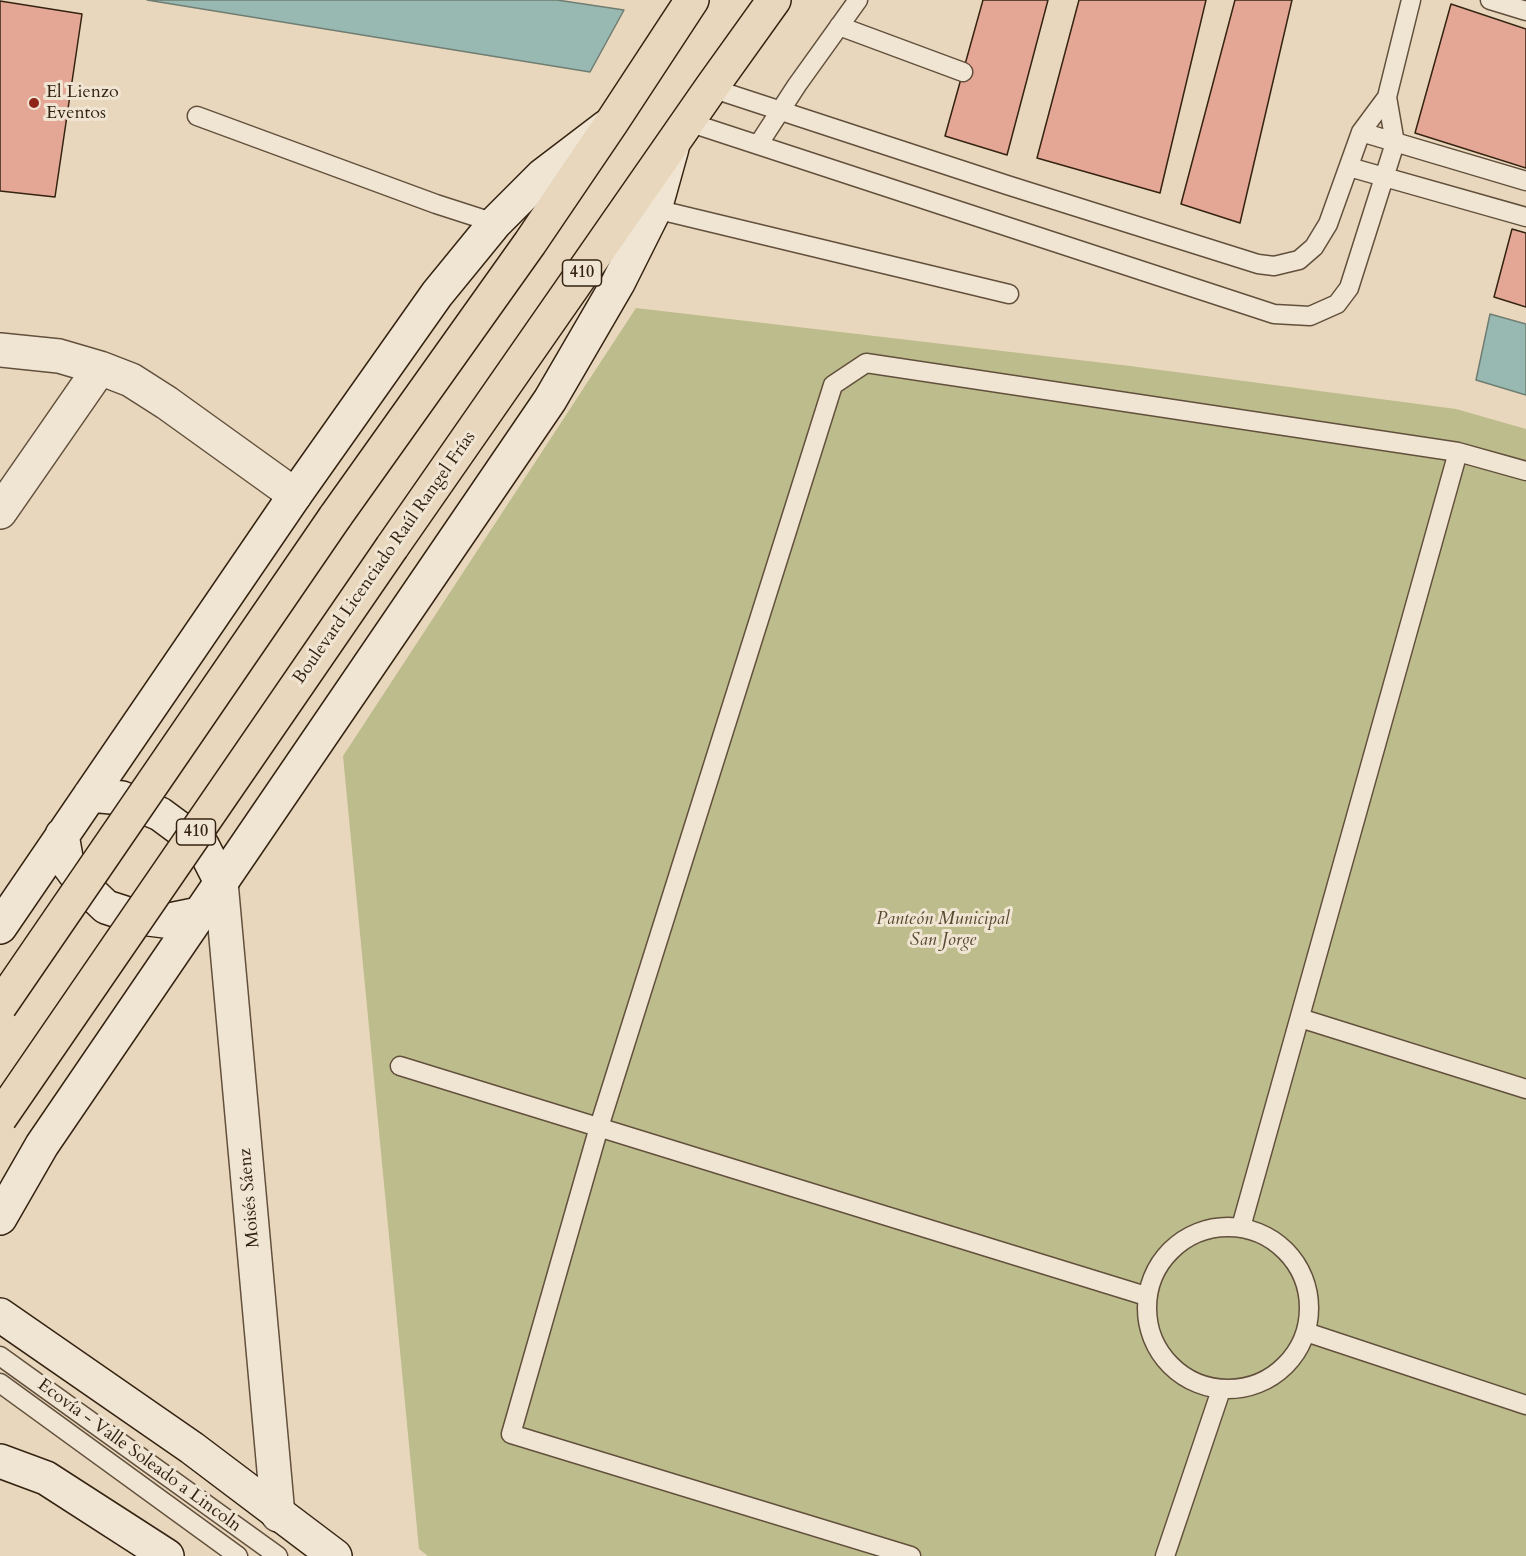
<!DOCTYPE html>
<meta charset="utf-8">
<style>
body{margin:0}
canvas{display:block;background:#e8d7bc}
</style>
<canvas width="1526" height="1556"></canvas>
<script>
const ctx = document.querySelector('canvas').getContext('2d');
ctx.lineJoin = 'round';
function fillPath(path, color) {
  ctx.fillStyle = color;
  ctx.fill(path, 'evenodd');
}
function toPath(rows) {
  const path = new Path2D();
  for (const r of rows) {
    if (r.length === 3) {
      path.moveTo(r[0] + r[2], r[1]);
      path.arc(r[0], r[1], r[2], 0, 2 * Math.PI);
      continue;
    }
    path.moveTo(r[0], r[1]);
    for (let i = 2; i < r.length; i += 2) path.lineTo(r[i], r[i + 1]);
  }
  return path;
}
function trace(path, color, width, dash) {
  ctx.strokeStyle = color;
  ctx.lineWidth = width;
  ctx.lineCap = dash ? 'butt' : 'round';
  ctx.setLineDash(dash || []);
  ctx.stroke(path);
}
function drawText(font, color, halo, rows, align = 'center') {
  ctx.font = font + ' Cardo,serif';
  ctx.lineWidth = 6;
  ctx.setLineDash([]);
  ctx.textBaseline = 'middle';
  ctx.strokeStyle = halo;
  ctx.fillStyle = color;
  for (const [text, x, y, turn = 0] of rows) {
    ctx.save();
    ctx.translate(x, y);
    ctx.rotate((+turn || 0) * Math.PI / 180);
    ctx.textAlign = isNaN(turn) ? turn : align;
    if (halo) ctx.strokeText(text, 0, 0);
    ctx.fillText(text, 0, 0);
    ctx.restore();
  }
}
fillPath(toPath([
 [636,308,1130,366,1456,409,1526,429,1526,1556,428,1556,419,1549,343,756]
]), '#bdbc8c');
const water = toPath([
 [147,0,557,0,624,10,590,72,147,0],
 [1490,314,1526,324,1526,395,1476,380,1490,314]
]);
fillPath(water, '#97b9b2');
trace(water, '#707d72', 1.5);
const building = toPath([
 [983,0,1048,0,1007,155,945,136,983,0],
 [1079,0,1206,0,1160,193,1037,158,1079,0],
 [1235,0,1292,0,1240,223,1181,204,1235,0],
 [0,1,82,14,55,197,0,191,0,1],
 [1451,4,1526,29,1526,168,1415,133,1451,4],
 [1512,229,1526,233,1526,307,1494,297,1512,229]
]);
fillPath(building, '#e5a795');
trace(building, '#352312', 1.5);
const service = toPath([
 [1490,0,1526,11],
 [839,26,963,72],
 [711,88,1007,185,1258,264,1274,266,1299,260,1314,247,1328,224,1361,132,1387,97,1411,0],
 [197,116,436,204,495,223],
 [688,122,1274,314,1310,316,1337,304,1349,288,1395,143,1387,97],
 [1361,132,1526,181],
 [758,145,797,85,858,0],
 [1349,167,1526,217],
 [655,209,1009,294],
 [1300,1018,1526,1089],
 [400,1066,1146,1296],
 [1228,1308,81],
 [1241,1227,1458,452],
 [1306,1332,1526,1405],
 [0,1356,278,1556],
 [0,1383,238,1556],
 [911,1556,511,1434,599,1127,833,385,866,363,1458,452,1526,471],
 [1165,1556,1221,1390]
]);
const minor = toPath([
 [0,350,59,356,100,368,131,380,167,403,295,495],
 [0,512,100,368],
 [221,882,278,1515]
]);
const secondary = toPath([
 [90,795,122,798,160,814,202,845,221,882],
 [62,835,67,863,85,887,106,907,140,918,165,921,199,914],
 [0,927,295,495,437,294,495,223,543,175,606,127],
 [0,1218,42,1145,550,400,618,283,655,209,672,148],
 [0,1315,192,1448,335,1556],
 [0,1461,46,1478,167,1556]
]);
const primary = toPath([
 [335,517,530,243,612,122,692,0],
 [392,547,711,88,774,0]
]);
trace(service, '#62503c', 21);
trace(minor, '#62503c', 36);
trace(secondary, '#352312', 36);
trace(primary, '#352312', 36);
trace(service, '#f0e5d3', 18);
trace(minor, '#f0e5d3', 33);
trace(secondary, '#f0e5d3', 33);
trace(primary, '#e8d7bc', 33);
const primaryBridge = toPath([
 [0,1006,335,517],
 [0,1118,392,547]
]);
trace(primaryBridge, '#352312', 36, []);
trace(primaryBridge, '#e8d7bc', 33);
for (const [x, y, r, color] of [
 [34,103,6,"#8f2418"]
]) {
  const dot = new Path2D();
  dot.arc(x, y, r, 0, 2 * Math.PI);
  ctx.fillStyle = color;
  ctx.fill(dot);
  trace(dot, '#f0e5d3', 2);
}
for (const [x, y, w] of [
 [582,273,39],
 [196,832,39]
]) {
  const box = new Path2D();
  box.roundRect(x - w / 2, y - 13, w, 26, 4.5);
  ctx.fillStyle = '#f0e5d3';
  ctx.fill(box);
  trace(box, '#352312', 1.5);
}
drawText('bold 16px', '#352312', null, [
 ["410",582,273],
 ["410",196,832]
]);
drawText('18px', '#352312', '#f0e5d3', [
 ["El Lienzo",46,93],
 ["Eventos",46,114]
], 'left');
drawText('18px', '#352312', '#f0e5d3', [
 ["Boulevard Licenciado Raúl Rangel Frías",385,558,-55],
 ["Moisés Sáenz",250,1198,-95],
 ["Ecovía - Valle Soleado a Lincoln",139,1456,36]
]);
drawText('italic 18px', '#574930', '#f0e5d3', [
 ["Panteón Municipal",943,920],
 ["San Jorge",943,941]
]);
</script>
